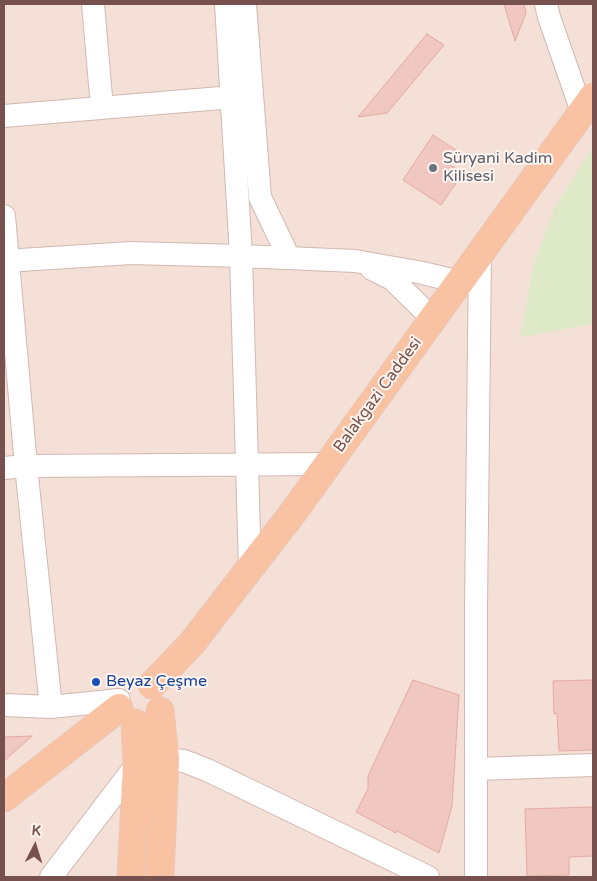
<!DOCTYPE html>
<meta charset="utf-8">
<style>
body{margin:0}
#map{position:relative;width:597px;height:881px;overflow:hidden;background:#fcf0e9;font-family:"Varela Round",sans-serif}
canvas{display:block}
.frame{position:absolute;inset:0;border:5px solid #77514d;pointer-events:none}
.north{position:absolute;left:10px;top:821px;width:50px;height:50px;-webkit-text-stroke:4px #fff5f0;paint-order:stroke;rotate:5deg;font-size:14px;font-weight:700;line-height:20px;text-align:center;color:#77514d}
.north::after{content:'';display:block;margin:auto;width:18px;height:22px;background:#77514d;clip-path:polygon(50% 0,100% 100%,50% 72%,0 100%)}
</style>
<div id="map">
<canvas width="597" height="881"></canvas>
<div class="frame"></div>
<div class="north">K</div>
</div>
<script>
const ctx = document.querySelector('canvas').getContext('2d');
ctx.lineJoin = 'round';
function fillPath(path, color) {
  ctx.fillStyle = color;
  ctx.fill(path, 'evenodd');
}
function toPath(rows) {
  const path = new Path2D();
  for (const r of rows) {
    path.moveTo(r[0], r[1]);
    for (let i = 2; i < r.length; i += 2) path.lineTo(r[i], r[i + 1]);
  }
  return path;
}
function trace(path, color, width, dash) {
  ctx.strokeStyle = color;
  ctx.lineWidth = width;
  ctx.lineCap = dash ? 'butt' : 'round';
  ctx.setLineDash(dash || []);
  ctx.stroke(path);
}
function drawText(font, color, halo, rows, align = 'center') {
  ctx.font = font + ' "Varela Round",sans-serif';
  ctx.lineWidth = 4;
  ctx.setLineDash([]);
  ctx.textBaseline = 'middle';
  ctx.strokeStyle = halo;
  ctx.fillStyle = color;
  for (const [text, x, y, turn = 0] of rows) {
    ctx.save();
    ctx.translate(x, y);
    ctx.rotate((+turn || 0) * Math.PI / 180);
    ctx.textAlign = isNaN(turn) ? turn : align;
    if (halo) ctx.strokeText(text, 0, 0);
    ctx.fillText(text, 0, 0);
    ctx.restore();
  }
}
fillPath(toPath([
 [4,4,593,4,593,877,4,877]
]), '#f4e0d7');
fillPath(toPath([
 [593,146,593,324,520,337,534,262,554,209]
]), '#deeac7');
const building = toPath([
 [504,4,524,4,526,13,515,41,504,4],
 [427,34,444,45,387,113,358,117,427,34],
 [433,135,456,150,447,163,463,173,441,205,403,180,433,135],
 [413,680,459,695,452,806,439,853,397,831,396,833,356,812,368,789,368,776,413,680],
 [593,680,593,750,559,751,557,713,554,714,553,681,593,680],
 [32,736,4,761,4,737,32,736],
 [593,807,593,856,569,857,569,875,527,876,525,809,593,807]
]);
fillPath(building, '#f1c8c1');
trace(building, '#e4aaa2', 1);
const minor = toPath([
 [93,4,102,108],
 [226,4,241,256,250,568],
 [245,4,260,197,289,258],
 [546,4,549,17,582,112],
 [4,116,233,97],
 [4,216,26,466,51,707],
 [4,261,131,253,241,256,355,261,423,273,459,282],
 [372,269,392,279,433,319],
 [4,468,26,466,328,464],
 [4,705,51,707,119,700],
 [476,769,593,765],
 [51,877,137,764,165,759,184,761,207,770,428,877],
 [476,877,476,608,480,253]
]);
const major = toPath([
 [152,685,192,643,292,514,593,97],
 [160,711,165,759,160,877],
 [4,798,119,708],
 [131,877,137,764,135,723]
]);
trace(minor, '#d1b8b1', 24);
trace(major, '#d9cecd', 29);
trace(minor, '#fff', 22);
trace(major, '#f9c3a3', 28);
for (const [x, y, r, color] of [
 [433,168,5,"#6b7280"],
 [96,682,5,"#1a4fb4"]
]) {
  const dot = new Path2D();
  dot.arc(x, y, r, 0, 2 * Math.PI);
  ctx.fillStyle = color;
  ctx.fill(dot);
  trace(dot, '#fff5f0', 2);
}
drawText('16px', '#5b616d', '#fff5f0', [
 ["Süryani Kadim",443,159],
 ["Kilisesi",443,177]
], 'left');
drawText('16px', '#77514d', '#fff5f0', [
 ["Balakgazi Caddesi",378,395,-54]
]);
drawText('16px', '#164399', '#fff5f0', [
 ["Beyaz Çeşme",106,682]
], 'left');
</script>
